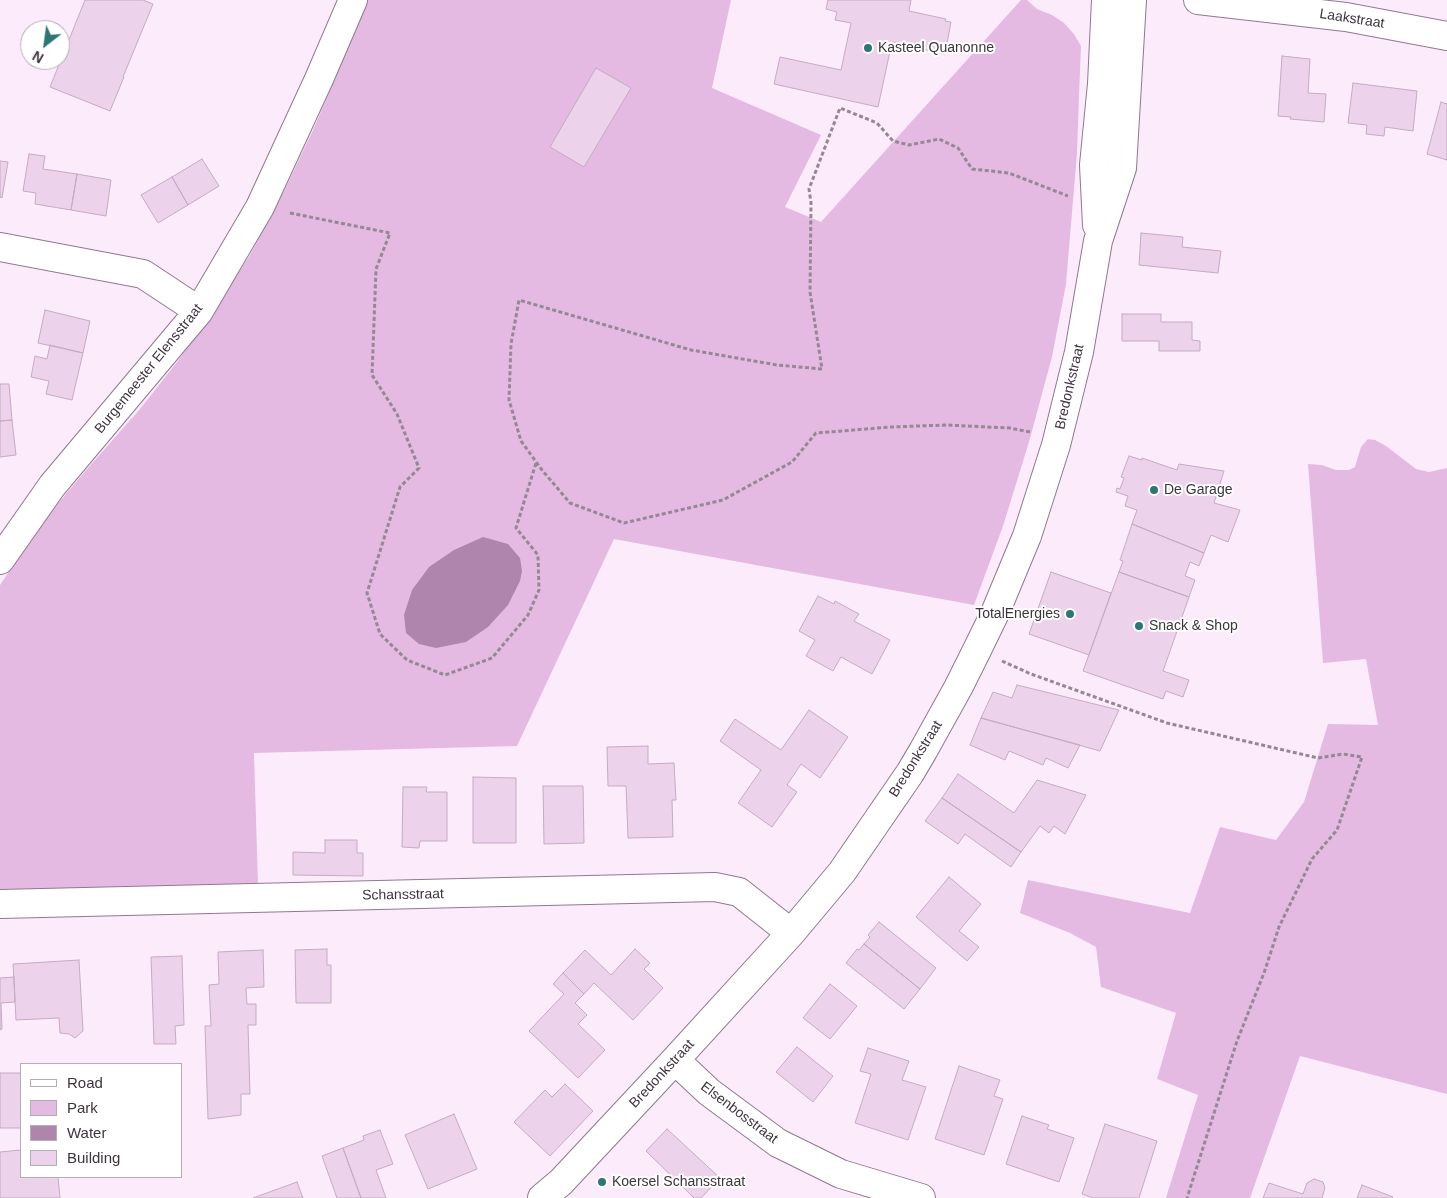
<!DOCTYPE html>
<style>
body{margin:0}
#map{position:relative;width:1447px;height:1198px;overflow:hidden;background:#fcecfb;font-family:Arial,sans-serif}
canvas{display:block}
.legend{position:absolute;left:20px;top:1063px;width:162px;height:115px;box-sizing:border-box;background:#fff;border:1px solid #b2aeb2;margin:0;padding:6px 9px;list-style:none;font-size:15px;color:#3e343e}
.legend li{display:flex;align-items:center;gap:10px;height:25px}
.legend b{width:25px;border:1px solid #b2aeb2}
.north{position:absolute;left:20px;top:20px;width:50px;height:50px;box-sizing:border-box;background:#fff;border:1px solid #b2aeb2;border-radius:50%;rotate:210deg;font-size:14px;font-weight:700;line-height:20px;text-align:center;color:#3e343e}
.north::after{content:'';display:block;margin:auto;width:18px;height:22px;background:#2c7676;clip-path:polygon(50% 0,100% 100%,50% 72%,0 100%)}
</style>
<div id="map">
<canvas width="1447" height="1198"></canvas>
<ul class="legend">
<li><b style="height:6px;background:#fff"></b>Road</li>
<li><b style="height:14px;background:#e4bae3"></b>Park</li>
<li><b style="height:14px;background:#af85ae"></b>Water</li>
<li><b style="height:14px;background:#ecd2eb"></b>Building</li>
</ul>
<div class="north">N</div>
</div>
<script>
const ctx = document.querySelector('canvas').getContext('2d');
ctx.lineJoin = 'round';
function fillPath(path, color) {
  ctx.fillStyle = color;
  ctx.fill(path, 'evenodd');
}
function toPath(rows) {
  const path = new Path2D();
  for (const r of rows) {
    path.moveTo(r[0], r[1]);
    for (let i = 2; i < r.length; i += 2) path.lineTo(r[i], r[i + 1]);
  }
  return path;
}
function trace(path, color, width, dash) {
  ctx.strokeStyle = color;
  ctx.lineWidth = width;
  ctx.lineCap = dash ? 'butt' : 'round';
  ctx.setLineDash(dash || []);
  ctx.stroke(path);
}
function drawText(font, color, halo, rows, align = 'center') {
  ctx.font = font + ' Arial,sans-serif';
  ctx.lineWidth = 4;
  ctx.setLineDash([]);
  ctx.textBaseline = 'middle';
  ctx.strokeStyle = halo;
  ctx.fillStyle = color;
  for (const [text, x, y, turn = 0] of rows) {
    ctx.save();
    ctx.translate(x, y);
    ctx.rotate((+turn || 0) * Math.PI / 180);
    ctx.textAlign = isNaN(turn) ? turn : align;
    if (halo) ctx.strokeText(text, 0, 0);
    ctx.fillText(text, 0, 0);
    ctx.restore();
  }
}
fillPath(toPath([
 [368,0,731,0,712,88,821,135,785,207,821,222,1021,0,1027,0,1037,9,1052,15,1064,23,1074,34,1081,46,1079,96,1077,153,1066,284,1052,357,1029,442,1003,526,974,605,614,539,517,746,254,753,258,885,0,891,0,585,43,521,87,469,140,409,177,362,216,307,250,255,284,191,314,128],
 [1368,439,1375,440,1386,446,1416,469,1429,472,1447,468,1447,1094,1300,1056,1250,1198,1166,1198,1198,1095,1157,1079,1176,1013,1101,987,1096,947,1070,933,1020,913,1028,880,1190,913,1220,827,1276,840,1304,802,1328,724,1378,725,1366,659,1323,663,1308,464,1322,465,1336,470,1349,470,1355,467,1361,447]
]), '#e4bae3');
fillPath(toPath([
 [483,537,508,544,520,558,522,571,520,581,508,605,488,627,466,642,436,648,419,644,406,633,404,615,412,590,429,567,454,550]
]), '#af85ae');
const building = toPath([
 [85,0,143,0,153,4,123,77,124,77,110,111,50,87,85,0],
 [828,0,911,0,909,11,946,19,945,21,951,22,945,54,892,42,878,107,774,84,780,57,841,70,851,23,835,20,837,12,826,9,828,0],
 [1282,56,1310,59,1308,93,1326,94,1324,122,1290,119,1291,117,1278,116,1282,56],
 [596,68,631,88,584,167,550,147,596,68],
 [1353,83,1417,91,1413,131,1385,127,1384,136,1366,134,1367,125,1348,123,1353,83],
 [1441,102,1447,104,1447,160,1427,154,1441,102],
 [29,154,45,156,43,169,77,174,71,210,35,204,36,193,23,191,29,154],
 [202,159,219,186,188,205,172,177,202,159],
 [0,161,8,162,2,198,0,197,0,161],
 [77,174,111,180,106,216,71,210,77,174],
 [172,177,188,205,158,223,141,195,172,177],
 [1141,233,1183,237,1182,247,1221,251,1218,273,1139,265,1141,233],
 [45,310,90,321,83,353,38,343,45,310],
 [1122,314,1161,314,1161,322,1192,322,1192,340,1200,341,1200,351,1159,351,1159,341,1122,341,1122,314],
 [50,345,83,353,72,400,46,394,49,381,31,377,35,356,47,359,50,345],
 [0,384,9,384,12,420,0,421,0,384],
 [12,420,16,455,0,457,0,421,12,420],
 [1129,456,1142,460,1142,458,1177,470,1179,464,1224,471,1214,503,1240,510,1228,542,1211,535,1204,553,1132,524,1137,510,1125,506,1128,496,1116,492,1117,488,1120,489,1124,478,1121,477,1129,456],
 [1132,524,1204,553,1199,566,1190,562,1185,576,1195,580,1189,597,1119,572,1123,561,1120,560,1132,524],
 [1051,572,1111,593,1089,655,1029,634,1051,572],
 [1119,572,1189,597,1163,671,1189,680,1183,697,1166,691,1163,699,1083,671,1119,572],
 [818,596,834,604,835,601,859,614,854,621,890,640,872,674,841,657,833,671,806,656,815,640,799,631,818,596],
 [1017,685,1119,710,1100,751,981,718,993,692,1012,698,1017,685],
 [809,710,848,737,820,778,801,764,787,785,797,792,772,827,738,803,761,770,720,741,735,719,781,750,809,710],
 [981,718,1080,745,1068,768,1046,758,1043,765,1009,751,1005,760,970,745,981,718],
 [648,746,648,764,674,763,676,800,672,800,673,837,628,838,626,786,608,786,607,747,648,746],
 [958,774,1014,813,1037,780,1086,795,1065,834,1054,826,1049,833,1040,826,1021,852,942,798,958,774],
 [473,777,516,778,516,843,473,843,473,777],
 [543,786,583,786,584,843,544,844,543,786],
 [403,787,427,787,426,792,447,792,447,841,420,841,419,848,402,847,403,787],
 [942,798,1021,852,1011,867,965,834,958,844,925,821,942,798],
 [325,840,357,840,357,853,363,853,363,876,293,875,293,852,325,853,325,840],
 [949,877,981,904,959,931,979,947,967,961,916,917,949,877],
 [879,922,936,968,920,989,864,944,870,937,868,935,879,922],
 [864,944,920,989,904,1009,846,963,857,949,859,950,864,944],
 [327,949,327,965,331,965,331,1003,296,1003,295,950,327,949],
 [635,949,650,963,644,969,663,988,633,1020,594,983,584,994,563,973,585,950,611,975,635,949],
 [263,950,264,987,246,988,247,1004,256,1004,256,1025,248,1025,250,1094,241,1094,241,1115,208,1119,205,1026,211,1026,209,985,219,984,218,952,263,950],
 [182,956,184,1025,175,1026,176,1044,154,1044,151,957,182,956],
 [79,960,83,1031,75,1038,69,1034,60,1033,59,1018,16,1020,13,964,79,960],
 [563,973,584,994,575,1003,587,1015,578,1024,605,1050,578,1078,529,1031,564,994,553,984,563,973],
 [14,977,15,1002,1,1003,2,1029,0,1030,0,978,14,977],
 [830,984,857,1006,830,1039,803,1018,830,984],
 [797,1047,833,1076,813,1102,776,1072,797,1047],
 [868,1048,909,1061,902,1080,926,1087,908,1140,855,1123,871,1074,860,1071,868,1048],
 [959,1066,1000,1080,994,1096,1003,1099,984,1155,935,1139,959,1066],
 [0,1073,21,1073,21,1128,0,1128,0,1073],
 [565,1084,593,1111,550,1156,514,1122,545,1090,552,1097,565,1084],
 [454,1114,477,1169,428,1189,405,1135,454,1114],
 [1022,1116,1049,1125,1047,1129,1074,1138,1059,1182,1006,1164,1022,1116],
 [1105,1124,1157,1141,1139,1198,1093,1198,1082,1194,1105,1124],
 [667,1129,720,1178,701,1198,694,1198,646,1151,667,1129],
 [380,1130,393,1164,376,1170,386,1198,361,1198,343,1148,364,1140,363,1136,380,1130],
 [343,1148,361,1198,337,1198,322,1156,343,1148],
 [21,1150,21,1177,58,1177,60,1198,0,1198,0,1152,21,1150],
 [1314,1179,1323,1182,1325,1188,1322,1198,1263,1198,1269,1183,1303,1194,1307,1183,1314,1179],
 [297,1182,303,1198,253,1198,297,1182],
 [1362,1185,1393,1197,1392,1198,1357,1198,1362,1185]
]);
fillPath(building, '#ecd2eb');
trace(building, '#c4abc3', 1);
const minor = toPath([
 [1198,0,1346,17,1447,36],
 [1097,225,1094,165,1102,84,1106,0],
 [0,247,143,274,199,311],
 [0,560,52,486,199,311,260,207,319,79,353,0],
 [0,904,715,887,739,892,791,933],
 [675,1060,709,1092,778,1143,841,1174,921,1198],
 [542,1198,561,1182,675,1060,791,933,842,872,910,773,923,751,958,688,977,650,995,613,1027,536,1056,445,1079,352,1098,241,1122,168,1132,0]
]);
trace(minor, '#90788f', 30);
trace(toPath([
 [290,213,390,233,376,269,372,375,397,414,419,468,400,487,367,593,380,634,407,660,445,675,492,658,528,615,539,590,538,555,516,528,536,463],
 [1030,432,1010,428,946,425,891,427,816,433,792,462,723,500,624,523,570,503,542,470,521,441,509,400,511,344,519,300,691,350,777,365,822,369,810,292,811,203,809,189,840,108,877,123,893,141,909,145,939,139,958,148,972,169,1009,173,1068,196],
 [1002,661,1031,674,1167,723,1318,758,1343,754,1362,757,1337,830,1312,859,1279,927,1264,973,1237,1041,1187,1198]
]), '#958894', 3, [4, 2.5]);
trace(minor, '#fff', 28);
for (const [x, y, r, color] of [
 [868,48,5,"#2c7676"],
 [1154,490,5,"#2c7676"],
 [1070,614,5,"#2c7676"],
 [1139,626,5,"#2c7676"],
 [602,1182,5,"#2c7676"]
]) {
  const dot = new Path2D();
  dot.arc(x, y, r, 0, 2 * Math.PI);
  ctx.fillStyle = color;
  ctx.fill(dot);
  trace(dot, '#fff', 2);
}
drawText('14px', '#3e343e', '#fff', [
 ["Laakstraat",1352,19,9],
 ["Burgemeester Elensstraat",149,369,-51],
 ["Bredonkstraat",1070,387,-77],
 ["Bredonkstraat",916,759,-58],
 ["Schansstraat",403,895,-1],
 ["Bredonkstraat",662,1074,-47],
 ["Elsenbosstraat",739,1113,37]
]);
drawText('14px', '#3e343e', '#fff', [
 ["Kasteel Quanonne",878,48],
 ["De Garage",1164,490],
 ["TotalEnergies",1060,614,"right"],
 ["Snack & Shop",1149,626],
 ["Koersel Schansstraat",612,1182]
], 'left');
</script>
